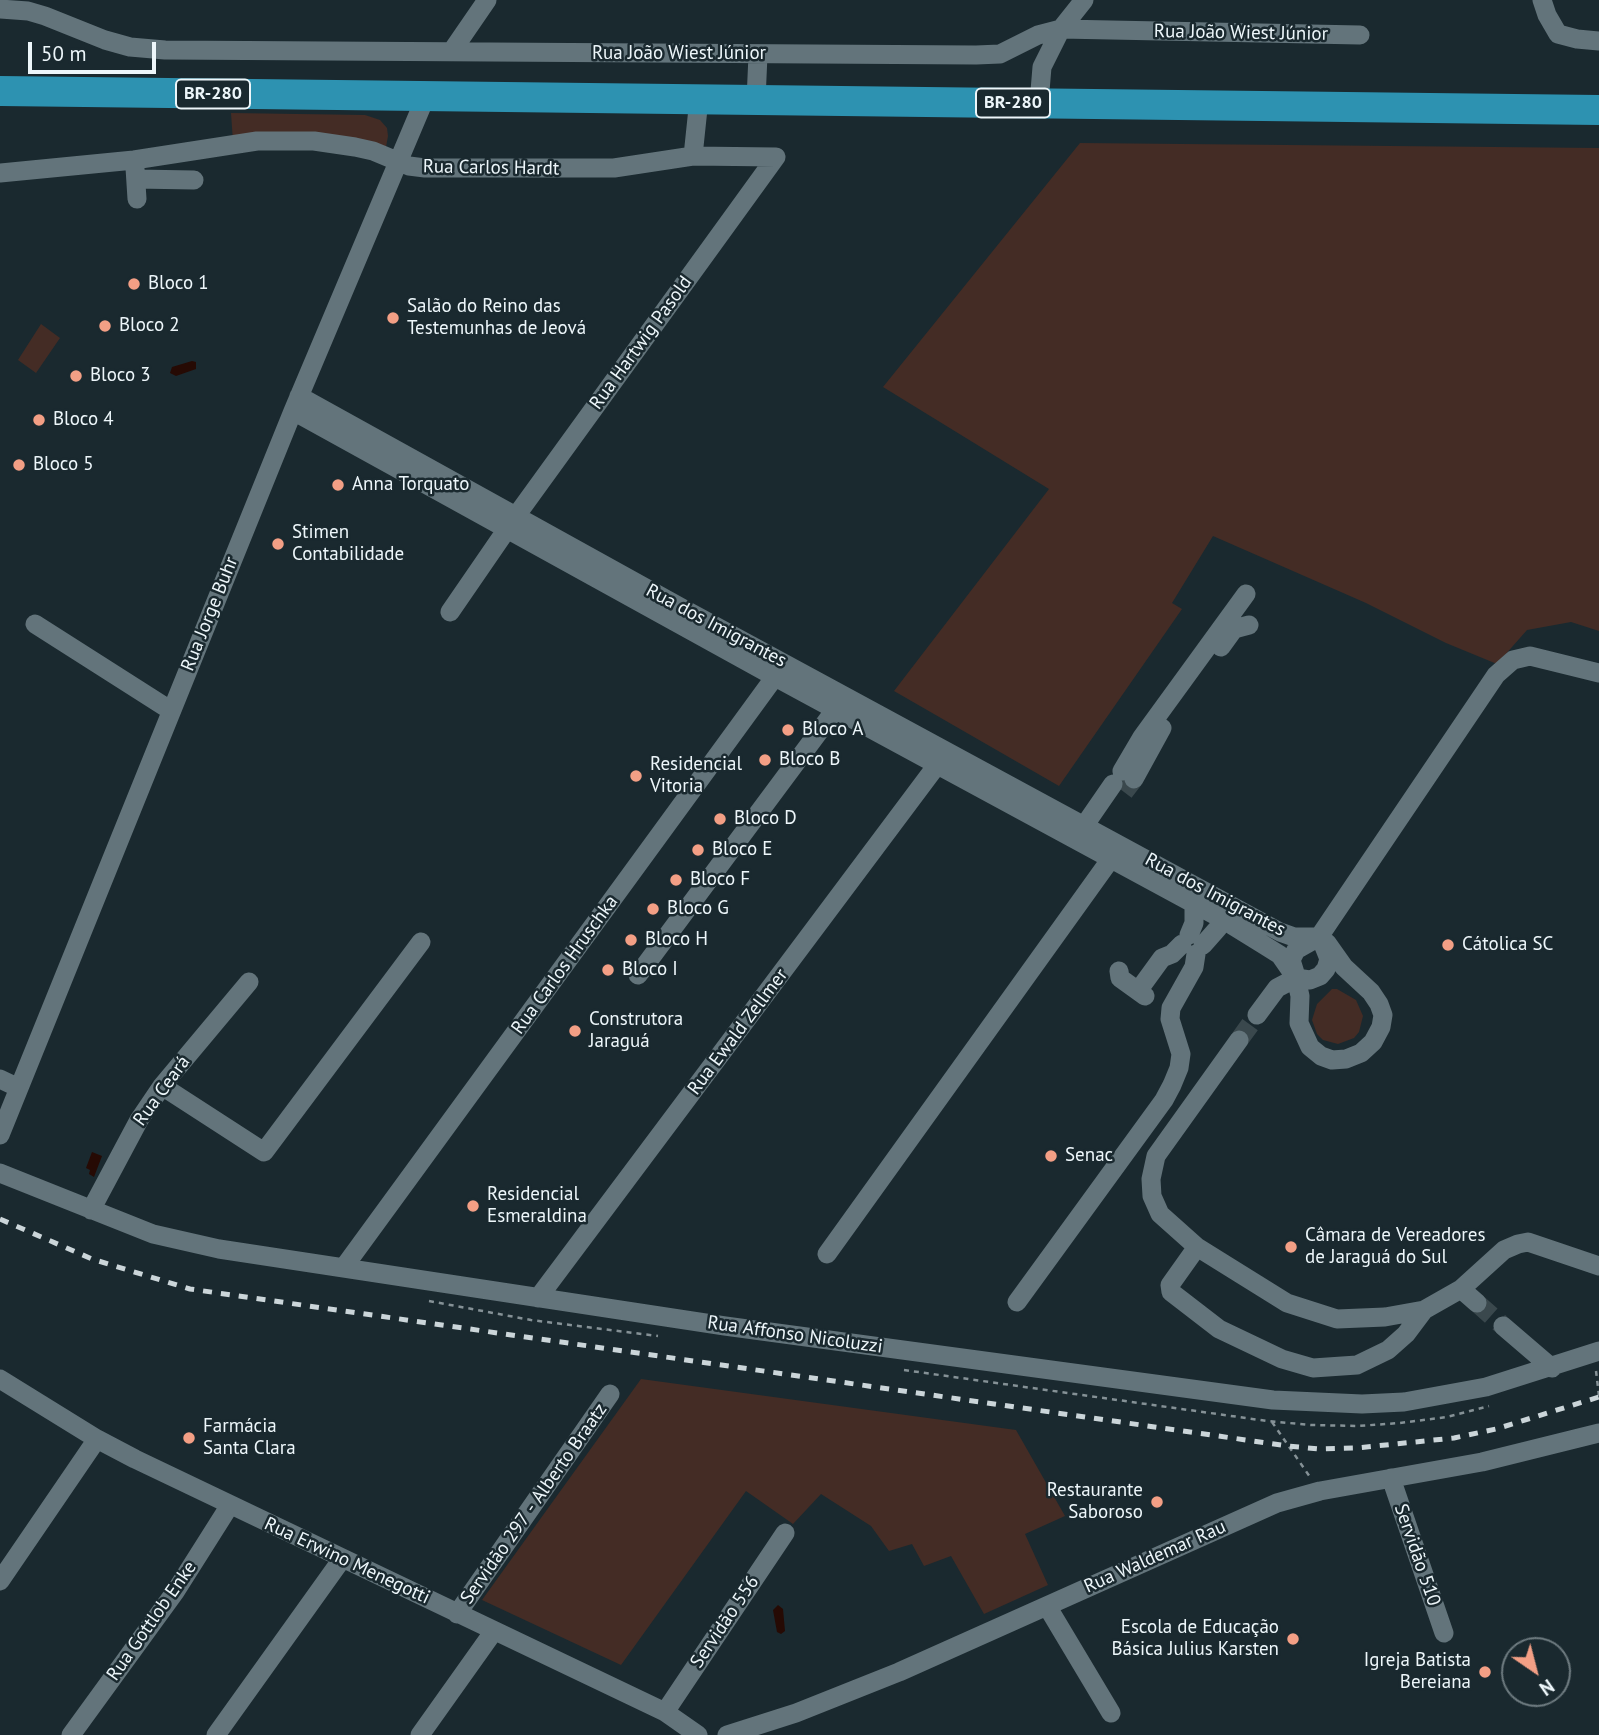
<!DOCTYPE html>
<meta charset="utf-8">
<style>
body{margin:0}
#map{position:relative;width:1599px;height:1735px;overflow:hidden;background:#1a292f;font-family:"PT Sans",sans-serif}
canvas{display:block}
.north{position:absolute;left:1501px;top:1637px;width:70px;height:70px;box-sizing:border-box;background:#1a292f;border:2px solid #6e7b80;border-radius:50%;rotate:145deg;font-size:19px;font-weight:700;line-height:28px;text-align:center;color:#edf6fa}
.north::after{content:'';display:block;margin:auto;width:24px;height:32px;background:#f39f85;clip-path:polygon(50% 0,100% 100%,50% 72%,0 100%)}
.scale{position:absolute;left:28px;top:42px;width:128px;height:32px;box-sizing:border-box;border:4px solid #edf6fa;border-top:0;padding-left:9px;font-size:21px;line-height:24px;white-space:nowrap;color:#edf6fa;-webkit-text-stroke:5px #1a292f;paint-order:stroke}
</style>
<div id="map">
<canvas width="1599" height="1735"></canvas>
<div class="north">N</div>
<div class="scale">50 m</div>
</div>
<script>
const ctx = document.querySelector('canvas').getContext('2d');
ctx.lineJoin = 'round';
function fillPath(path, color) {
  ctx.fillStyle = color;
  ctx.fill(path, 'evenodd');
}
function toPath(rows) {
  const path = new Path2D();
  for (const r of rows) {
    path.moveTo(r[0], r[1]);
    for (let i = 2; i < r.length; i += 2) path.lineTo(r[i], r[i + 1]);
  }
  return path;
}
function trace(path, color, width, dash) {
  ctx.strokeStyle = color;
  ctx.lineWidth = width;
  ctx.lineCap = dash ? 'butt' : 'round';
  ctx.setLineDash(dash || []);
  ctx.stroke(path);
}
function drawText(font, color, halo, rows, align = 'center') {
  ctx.font = font + ' "PT Sans",sans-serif';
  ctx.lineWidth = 5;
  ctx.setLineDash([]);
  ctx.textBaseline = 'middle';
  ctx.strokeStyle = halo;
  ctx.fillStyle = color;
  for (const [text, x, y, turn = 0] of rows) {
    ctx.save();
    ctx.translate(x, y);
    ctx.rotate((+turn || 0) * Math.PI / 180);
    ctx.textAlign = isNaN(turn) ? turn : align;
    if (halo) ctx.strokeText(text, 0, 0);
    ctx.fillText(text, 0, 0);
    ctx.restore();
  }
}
fillPath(toPath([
 [231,113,365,115,380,120,387,128,388,136,386,147,233,142],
 [1080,143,1599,148,1599,631,1571,622,1527,630,1497,664,1446,643,1366,603,1213,536,1172,603,1182,609,1059,786,894,691,1049,489,883,387],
 [41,324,60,338,36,373,18,360],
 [1332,989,1337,989,1356,1000,1363,1016,1359,1032,1354,1038,1338,1044,1323,1040,1317,1034,1312,1020,1317,1004],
 [641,1379,1016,1430,1065,1516,1025,1534,1048,1585,984,1614,951,1556,924,1566,912,1544,889,1551,871,1526,821,1494,793,1524,746,1491,621,1665,482,1600]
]), '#442c25');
fillPath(toPath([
 [192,361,196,362,196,369,176,376,170,373,172,367],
 [92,1152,102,1156,94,1177,89,1174,90,1170,86,1168],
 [778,1605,783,1609,785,1631,781,1634,777,1632,773,1610]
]), '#260a04');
trace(toPath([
 [1124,792,1134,779],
 [1239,1040,1257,1015],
 [1477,1303,1503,1326]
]), '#3a484d', 19, [19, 10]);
trace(toPath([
 [429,1301,531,1320,658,1336],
 [904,1370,1267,1421,1311,1425,1358,1426,1400,1423,1447,1417,1489,1406],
 [1596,1371,1599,1396],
 [1272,1422,1310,1477]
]), '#859196', 2.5, [5, 5]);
trace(toPath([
 [1542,0,1547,15,1558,34,1577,39,1599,41],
 [0,9,28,11,45,16,105,40,130,47,165,50,976,55,1000,54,1038,35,1061,29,1360,35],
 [452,51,487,0],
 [756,100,758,55],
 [1039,103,1042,67,1061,29,1084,0],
 [693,156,699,99],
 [135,168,137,199],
 [0,173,134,160,257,141,314,141,355,147,373,151,409,166,425,168,614,168,693,156,776,157],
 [136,179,194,180],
 [293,411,775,677,1222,919,1264,945,1280,955,1296,978,1300,996,1299,1023,1310,1047,1321,1056,1332,1060,1346,1059,1361,1053,1373,1042,1381,1027,1383,1015,1379,1004,1371,992,1344,967,1327,943,1319,937,1294,937,1280,932,682,608,299,396],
 [450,612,516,516,776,157],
 [35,624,170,710],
 [1221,647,1234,629,1249,625],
 [1122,771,1142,737,1246,594],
 [1134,779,1162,728],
 [1082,836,1084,826,1113,784],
 [1189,935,1194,923,1194,904],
 [1203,945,1218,928,1226,908],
 [1119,971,1120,978,1145,996],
 [638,975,835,710],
 [1296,976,1291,960,1296,950,1319,937,1496,675,1513,660,1530,656,1599,673],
 [1138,991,1162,958,1172,954,1182,944],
 [1257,1015,1277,988,1296,978,1310,980,1320,976,1326,969,1329,959,1323,944],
 [1239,1040,1156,1156,1151,1179,1152,1196,1160,1214,1197,1247,1287,1303,1337,1319,1385,1317,1424,1310,1461,1289,1504,1250,1518,1244,1528,1242,1599,1266],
 [0,1079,19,1088],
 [162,1086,264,1152,421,942],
 [0,1135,293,411,426,96],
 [0,1173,153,1234,219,1249,725,1326,1273,1400,1362,1404,1404,1402,1486,1387,1599,1351],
 [91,1210,139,1120,162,1086,249,982],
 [1197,1247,1170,1285,1171,1292,1219,1329,1282,1359,1313,1368,1357,1365,1388,1350,1406,1334,1424,1310],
 [827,1254,1110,860],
 [344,1267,782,667],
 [1461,1289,1477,1303],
 [538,1298,937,765],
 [1017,1302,1164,1100,1172,1085,1179,1068,1181,1054,1170,1019,1171,1008,1194,967,1196,954],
 [1503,1326,1552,1368],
 [0,1379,97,1439,135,1459,665,1712,698,1735],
 [1391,1478,1444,1633],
 [0,1581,97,1439],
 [1047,1606,1111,1713],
 [457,1614,610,1394],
 [665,1712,785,1533],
 [71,1735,175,1592,230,1505],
 [216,1735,342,1559],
 [420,1735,494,1631],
 [727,1735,796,1713,899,1672,1277,1503,1320,1491,1482,1462,1599,1433]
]), '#63747b', 19);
trace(toPath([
 [0,91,1599,110]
]), '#2d92b1', 30);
trace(toPath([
 [0,1219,92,1259,190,1289,1288,1446,1319,1449,1356,1448,1454,1438,1496,1429,1599,1397]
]), '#cbd5d9', 5, [9, 9]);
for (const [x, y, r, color] of [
 [134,284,7,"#f39f85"],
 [393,318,7,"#f39f85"],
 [105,326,7,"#f39f85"],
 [76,376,7,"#f39f85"],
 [39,420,7,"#f39f85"],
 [19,465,7,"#f39f85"],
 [338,485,7,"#f39f85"],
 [278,544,7,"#f39f85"],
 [788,730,7,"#f39f85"],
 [765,760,7,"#f39f85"],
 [636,776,7,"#f39f85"],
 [720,819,7,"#f39f85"],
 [698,850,7,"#f39f85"],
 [676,880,7,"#f39f85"],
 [653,909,7,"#f39f85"],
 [631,940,7,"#f39f85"],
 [1448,945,7,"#f39f85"],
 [608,970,7,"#f39f85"],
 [575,1031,7,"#f39f85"],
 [1051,1156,7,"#f39f85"],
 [473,1206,7,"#f39f85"],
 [1291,1247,7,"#f39f85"],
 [189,1438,7,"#f39f85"],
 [1157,1502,7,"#f39f85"],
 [1293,1639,7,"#f39f85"],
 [1485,1672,7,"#f39f85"]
]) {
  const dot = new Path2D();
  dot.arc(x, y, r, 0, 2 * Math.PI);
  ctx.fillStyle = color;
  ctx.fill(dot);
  trace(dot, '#1a292f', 2.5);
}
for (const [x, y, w] of [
 [213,94,74],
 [1013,103,74]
]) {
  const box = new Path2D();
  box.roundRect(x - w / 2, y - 14.5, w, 29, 5);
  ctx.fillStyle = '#1a292f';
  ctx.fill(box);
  trace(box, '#edf6fa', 2);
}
drawText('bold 18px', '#edf6fa', null, [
 ["BR-280",213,94],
 ["BR-280",1013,103]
]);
drawText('19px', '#edf6fa', '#1a292f', [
 ["Rua João Wiest Júnior",1241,33,1],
 ["Rua João Wiest Júnior",679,54],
 ["Rua Carlos Hardt",491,168,1],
 ["Rua Hartwig Pasold",641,343,-54],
 ["Rua Jorge Buhr",210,614,-68],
 ["Rua dos Imigrantes",716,626,28],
 ["Rua dos Imigrantes",1215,895,28],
 ["Rua Carlos Hruschka",565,965,-54],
 ["Rua Ewald Zellmer",738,1032,-53],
 ["Rua Ceará",162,1091,-54],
 ["Rua Affonso Nicoluzzi",795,1335,8],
 ["Servidão 297 - Alberto Braatz",534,1504,-55],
 ["Servidão 510",1417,1555,71],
 ["Rua Waldemar Rau",1155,1557,-24],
 ["Rua Erwino Menegotti",347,1561,25],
 ["Rua Gottlob Enke",152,1621,-55],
 ["Servidão 556",725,1622,-56]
]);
drawText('19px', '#edf6fa', '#1a292f', [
 ["Bloco 1",148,284],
 ["Salão do Reino das",407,307],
 ["Testemunhas de Jeová",407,329],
 ["Bloco 2",119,326],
 ["Bloco 3",90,376],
 ["Bloco 4",53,420],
 ["Bloco 5",33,465],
 ["Anna Torquato",352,485],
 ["Stimen",292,533],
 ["Contabilidade",292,555],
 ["Bloco A",802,730],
 ["Bloco B",779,760],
 ["Residencial",650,765],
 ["Vitoria",650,787],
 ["Bloco D",734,819],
 ["Bloco E",712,850],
 ["Bloco F",690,880],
 ["Bloco G",667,909],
 ["Bloco H",645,940],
 ["Cátolica SC",1462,945],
 ["Bloco I",622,970],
 ["Construtora",589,1020],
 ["Jaraguá",589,1042],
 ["Senac",1065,1156],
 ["Residencial",487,1195],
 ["Esmeraldina",487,1217],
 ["Câmara de Vereadores",1305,1236],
 ["de Jaraguá do Sul",1305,1258],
 ["Farmácia",203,1427],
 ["Santa Clara",203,1449],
 ["Restaurante",1143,1491,"right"],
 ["Saboroso",1143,1513,"right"],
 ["Escola de Educação",1279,1628,"right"],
 ["Básica Julius Karsten",1279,1650,"right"],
 ["Igreja Batista",1471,1661,"right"],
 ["Bereiana",1471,1683,"right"]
], 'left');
</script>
